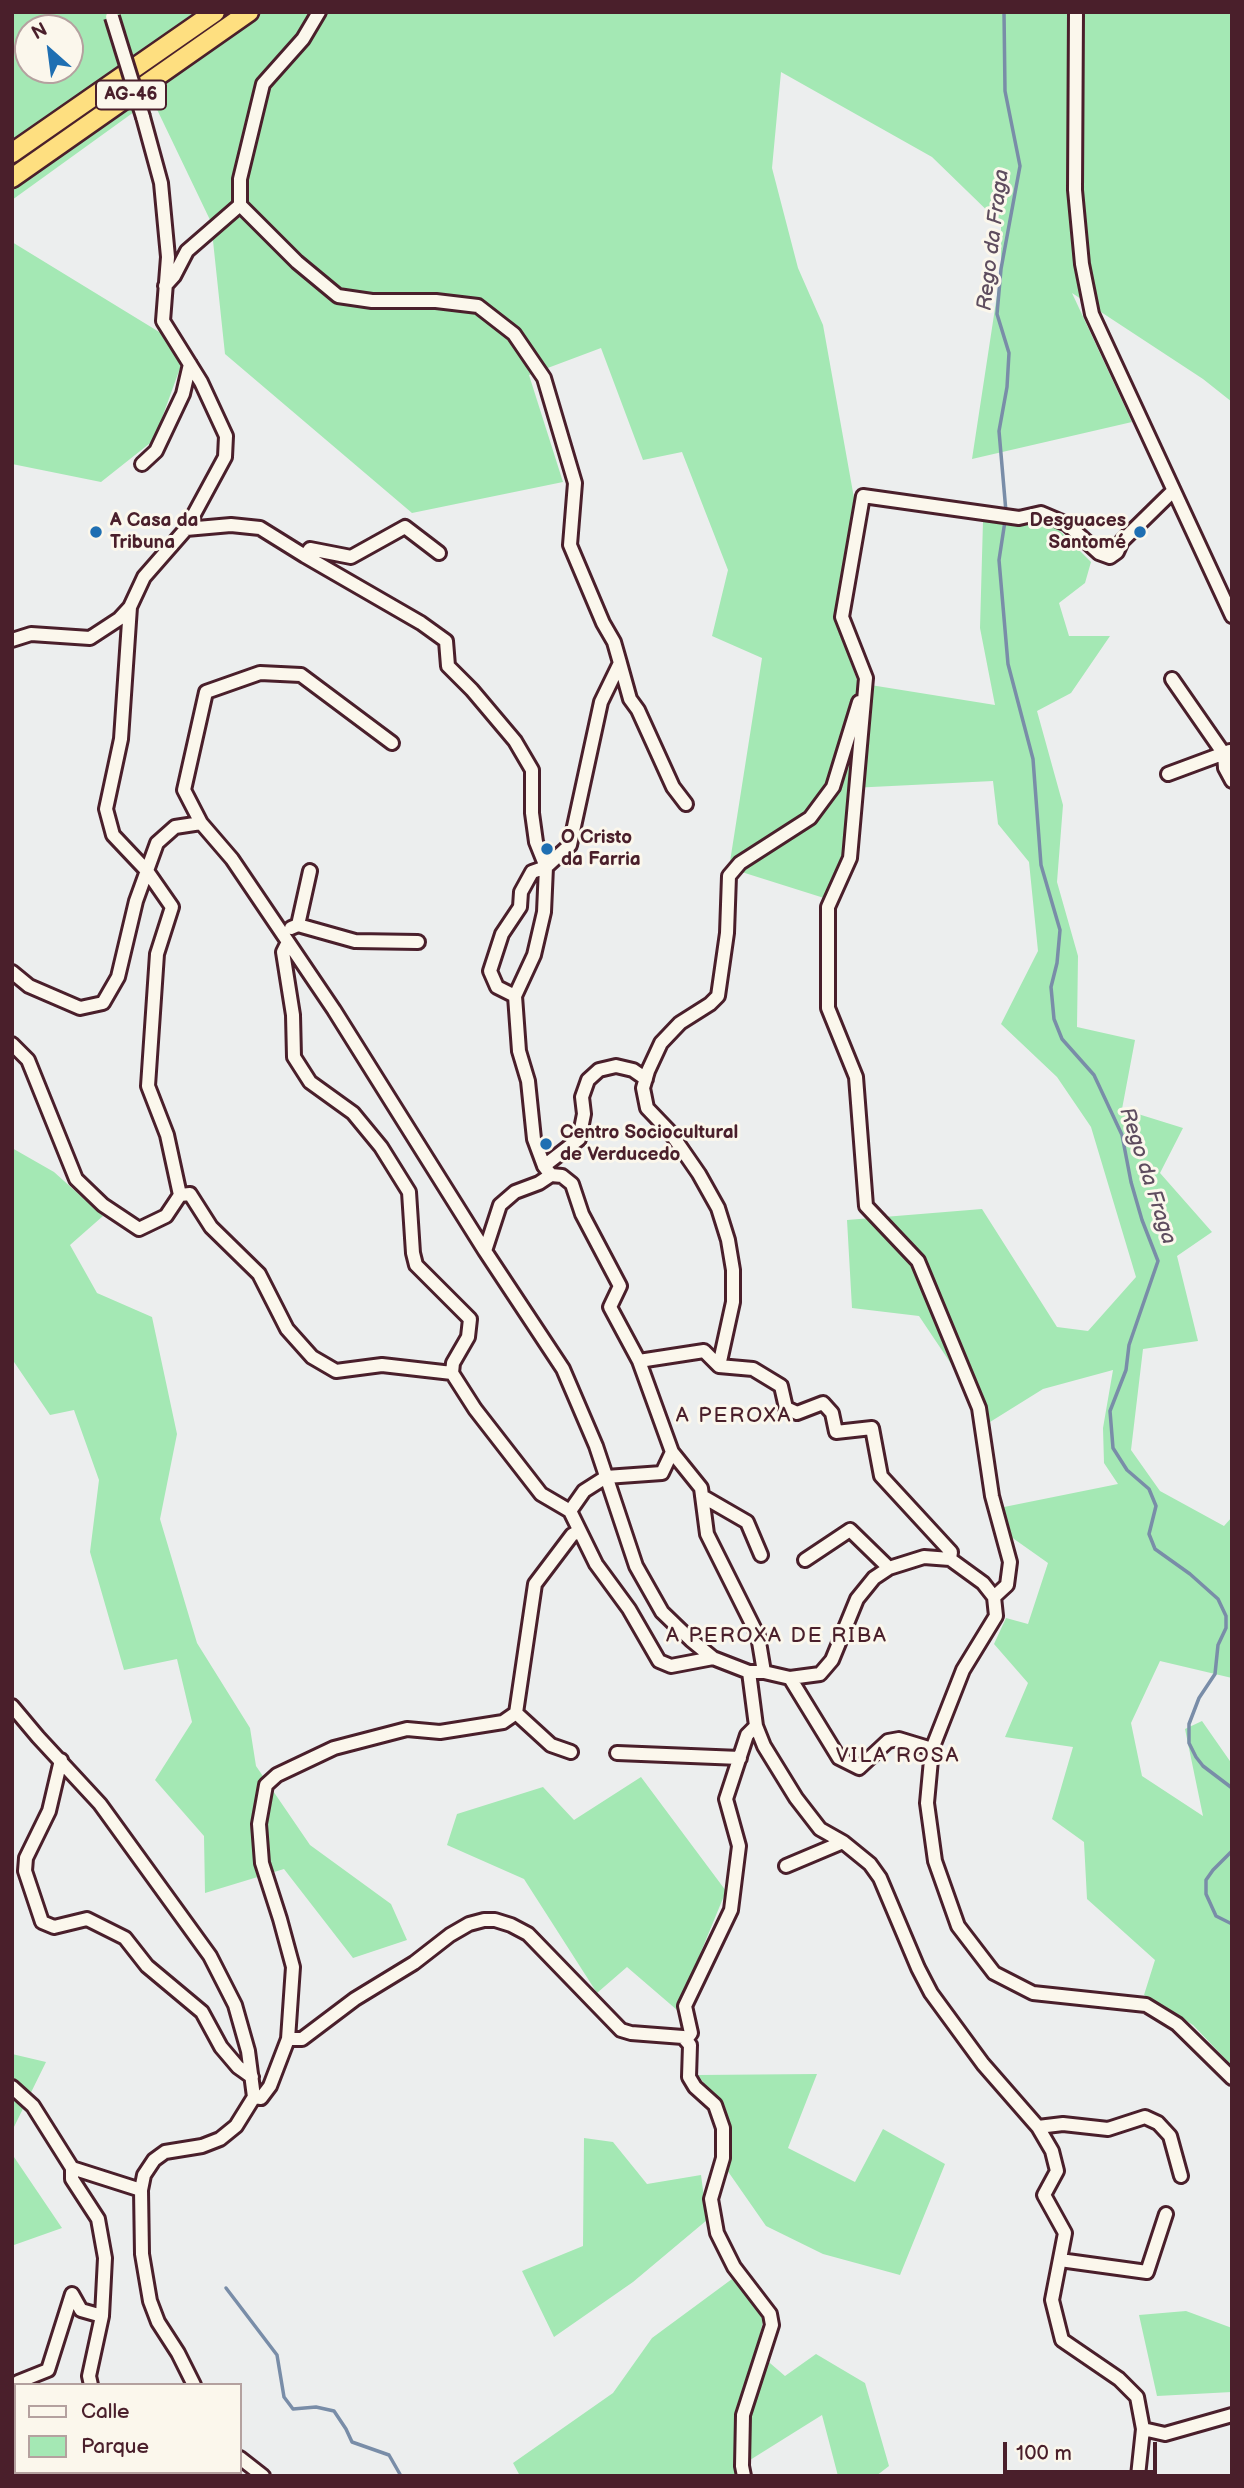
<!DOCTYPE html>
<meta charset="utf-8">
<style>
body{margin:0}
#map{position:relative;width:1244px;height:2488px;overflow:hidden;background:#eceeee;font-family:"Balsamiq Sans",sans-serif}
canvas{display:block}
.frame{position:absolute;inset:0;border:14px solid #4a1f2b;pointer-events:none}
.legend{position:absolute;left:14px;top:2383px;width:228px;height:91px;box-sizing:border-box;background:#fbf7ec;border:2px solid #b4a19f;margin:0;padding:9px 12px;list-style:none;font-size:21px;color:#4a1f2b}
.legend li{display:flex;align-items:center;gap:14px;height:35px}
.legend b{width:35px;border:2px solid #b4a19f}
.north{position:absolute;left:14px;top:14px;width:70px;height:70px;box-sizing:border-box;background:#fbf7ec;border:2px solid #b4a19f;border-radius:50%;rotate:332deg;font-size:19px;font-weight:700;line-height:28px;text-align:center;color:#4a1f2b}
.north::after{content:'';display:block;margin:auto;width:24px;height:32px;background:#1f6fb2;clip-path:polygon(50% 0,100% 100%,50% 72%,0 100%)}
.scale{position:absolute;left:1003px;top:2442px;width:154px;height:32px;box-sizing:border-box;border:4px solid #4a1f2b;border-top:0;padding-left:9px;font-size:21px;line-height:24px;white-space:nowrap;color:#4a1f2b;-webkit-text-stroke:5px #fbf7ec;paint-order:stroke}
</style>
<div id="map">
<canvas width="1244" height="2488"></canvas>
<div class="frame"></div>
<ul class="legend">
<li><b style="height:9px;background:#fbf7ec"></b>Calle</li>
<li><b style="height:19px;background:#a4e8b4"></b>Parque</li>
</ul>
<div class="north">N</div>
<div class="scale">100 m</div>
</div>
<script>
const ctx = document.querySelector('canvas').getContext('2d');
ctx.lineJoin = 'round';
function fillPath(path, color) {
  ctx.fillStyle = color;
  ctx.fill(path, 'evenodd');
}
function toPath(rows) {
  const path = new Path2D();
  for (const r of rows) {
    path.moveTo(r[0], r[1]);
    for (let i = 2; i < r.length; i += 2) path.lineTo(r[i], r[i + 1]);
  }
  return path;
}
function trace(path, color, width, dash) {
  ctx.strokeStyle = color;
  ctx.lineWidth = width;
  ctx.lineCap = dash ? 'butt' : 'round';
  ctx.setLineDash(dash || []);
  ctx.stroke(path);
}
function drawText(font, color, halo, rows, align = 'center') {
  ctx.font = font + ' "Balsamiq Sans",sans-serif';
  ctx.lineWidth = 6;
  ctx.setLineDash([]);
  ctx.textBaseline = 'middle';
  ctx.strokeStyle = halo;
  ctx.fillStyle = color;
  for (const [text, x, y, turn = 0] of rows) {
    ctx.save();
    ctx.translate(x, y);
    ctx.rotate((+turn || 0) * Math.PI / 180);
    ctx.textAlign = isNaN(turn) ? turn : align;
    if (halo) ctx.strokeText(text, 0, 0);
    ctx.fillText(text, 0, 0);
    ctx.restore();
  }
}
fillPath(toPath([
 [12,12,1232,12,1232,402,1203,379,1072,293,1132,422,972,459,1001,269,1001,224,932,157,781,72,772,168,798,268,823,325,854,498,835,619,858,683,995,705,980,628,983,521,1056,527,1091,562,1085,583,1059,603,1069,636,1110,636,1071,693,1037,711,1063,805,1057,882,1078,956,1077,1027,1135,1040,1122,1109,1183,1128,1160,1173,1212,1232,1177,1256,1198,1341,1143,1349,1131,1450,1160,1491,1224,1526,1232,1517,1232,1678,1160,1661,1131,1723,1142,1776,1203,1816,1185,1729,1202,1721,1232,1764,1232,2066,1193,2025,1144,1995,1155,1960,1087,1899,1084,1842,1052,1819,1073,1747,1005,1737,1028,1683,994,1644,1006,1618,1028,1624,1048,1563,1007,1534,1004,1507,1118,1484,1104,1463,1103,1428,1113,1370,1043,1389,990,1422,919,1316,852,1308,847,1220,982,1209,1057,1327,1088,1331,1136,1277,1091,1127,1057,1077,1001,1024,1038,951,1029,862,998,824,993,781,851,788,842,859,824,898,729,868,762,658,712,636,728,570,682,452,643,460,601,348,529,375,563,482,412,513,225,354,211,222,152,99,12,200],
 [28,28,70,28,70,70,28,70],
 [12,242,187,349,154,440,101,482,12,464],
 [12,1148,54,1172,103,1216,70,1245,97,1293,152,1317,177,1434,160,1519,197,1643,250,1728,256,1766,310,1845,391,1904,407,1940,353,1958,284,1869,205,1893,204,1836,155,1780,192,1722,177,1659,124,1670,90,1552,99,1480,74,1410,50,1415,12,1359],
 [641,1777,726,1891,677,2010,627,1967,597,1993,524,1879,447,1845,457,1814,543,1787,574,1820],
 [12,2054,46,2062,12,2131],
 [817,2074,788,2148,855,2182,883,2129,945,2164,900,2275,823,2254,766,2226,727,2170,723,2109,698,2075],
 [584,2138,613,2142,647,2184,701,2175,707,2220,633,2282,554,2337,522,2271,583,2246],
 [12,2154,62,2228,14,2245,12,2245],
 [732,2279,764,2317,756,2351,785,2376,816,2354,865,2383,889,2466,876,2476,838,2476,822,2415,750,2460,749,2476,520,2476,513,2463,613,2393,652,2338],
 [1186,2311,1232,2328,1232,2392,1157,2396,1139,2315]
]), '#a4e8b4');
trace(toPath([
 [1004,12,1005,91,1020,166,1001,269,997,314,1009,353,1007,387,999,431,1006,512],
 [1005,521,999,560,1008,664,1033,759,1041,865,1060,930,1057,963,1051,987,1054,1019,1062,1039,1094,1075,1122,1135,1131,1182,1142,1220,1158,1261,1129,1345,1126,1370,1110,1411,1113,1448,1127,1470,1149,1489,1156,1506,1149,1534,1155,1549,1190,1574,1218,1599,1226,1616,1226,1628,1218,1645,1215,1674,1199,1698,1189,1724,1189,1743,1196,1757,1203,1766,1232,1788],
 [1232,1851,1213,1870,1206,1880,1206,1894,1216,1916,1232,1924],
 [226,2288,277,2355,284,2397,293,2409,316,2407,334,2411,346,2429,352,2442,389,2455,401,2476]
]), '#798da8', 3.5);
const minor = toPath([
 [1076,12,1075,190,1082,264,1092,314,1232,616],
 [143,117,161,183,168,257,163,321,201,382,226,436,225,457,186,529,144,577,130,607,121,739,106,809,113,835,147,871,172,907,157,954,148,1086,167,1135,180,1195],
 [240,205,297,262,338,296,372,301,436,301,478,306,514,334,544,378,575,483,570,545,603,623,614,642,620,663,601,702,570,845,546,867,544,912,534,955,515,996,519,1051,528,1081,534,1139,544,1166,551,1175,562,1176,572,1184,582,1214,620,1286,610,1307,639,1361,672,1452,701,1488,707,1534,758,1636,764,1672],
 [165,286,174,276,187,251,240,205,240,179,263,84,303,39,319,12],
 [142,464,156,451,183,394,190,364],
 [186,529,231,525,260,528,305,556,421,623,446,641,448,666,472,690,515,741,532,770,532,813,536,842,546,867,532,872,521,892,520,907,502,934,490,971,497,987,515,996],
 [305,556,310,549,351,557,405,527,439,553],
 [12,640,31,634,90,638,119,619,130,607],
 [620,663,630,699,638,710,673,787,686,804],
 [1172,679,1224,754,1225,768,1232,781],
 [1168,774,1230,751],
 [201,823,184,790,206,692,260,673,301,675,392,743],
 [298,925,355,941,418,942],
 [291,928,298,925,310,871],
 [288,942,283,952,293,1015,294,1057,310,1082,353,1113,381,1147,409,1192,413,1253,416,1265,470,1319,468,1337,453,1363,452,1373,475,1409,541,1494,570,1511,596,1564,629,1609,659,1661,671,1666,713,1658],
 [12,972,29,986,80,1008,103,1003,118,977,136,901,157,843,175,827,201,823,232,859,334,1010,485,1251,563,1369,596,1446,636,1566,662,1612,691,1640,713,1658,749,1672,764,1672,790,1678,820,1674,832,1660,857,1599,874,1578,889,1568,924,1557,950,1559,983,1583,994,1597,996,1616,963,1670,932,1749,927,1803,935,1861,958,1926,994,1973,1033,1993,1146,2005,1177,2024,1232,2078],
 [12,1044,28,1060,76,1179,103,1205,139,1229,166,1216,180,1195,190,1194,211,1227,259,1274,287,1329,312,1357,336,1371,382,1365,452,1373],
 [544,1166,579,1139,584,1114,582,1097,588,1080,599,1070,616,1066,633,1070,646,1079],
 [485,1251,500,1205,515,1192,539,1183,551,1175],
 [639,1361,704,1351,719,1366,753,1369,781,1386,786,1408,797,1413,823,1403,832,1413,836,1432,872,1428,881,1476,951,1552,950,1559],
 [719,1366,733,1302,733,1270,728,1240,718,1208,699,1174,670,1132,647,1108,643,1088,648,1071,661,1043,680,1023,710,1004,718,996,727,933,729,876,740,863,810,818,833,787,859,702],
 [702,1496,747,1522,761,1555],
 [570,1511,584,1491,606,1477,662,1473,672,1452],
 [805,1560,850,1530,889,1568],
 [994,1597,1007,1585,1010,1562,992,1496,979,1408,918,1261,866,1206,856,1077,828,1008,828,907,850,858,866,678,842,617,863,496,1019,518,1041,513,1067,524,1099,553,1110,557,1117,552,1122,541,1173,491],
 [749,1672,756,1726,764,1746,796,1798,820,1829,843,1842,870,1864,880,1878,918,1968,931,1993,983,2064,1038,2127,1052,2151,1057,2171,1044,2195,1065,2233,1052,2300,1062,2340,1119,2379,1137,2397,1143,2429,1165,2434,1232,2415],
 [790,1678,839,1758,859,1768,888,1741,899,1739,932,1749],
 [12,1706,38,1737,100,1804,210,1956,235,2005,248,2051,254,2097,236,2126,220,2139,202,2146,165,2152,154,2160,144,2175,141,2190,142,2254,150,2301,158,2322,178,2353,194,2385],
 [516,1713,551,1745,571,1752],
 [617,1753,740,1758],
 [61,1760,49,1811,26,1858,25,1871,42,1922,54,1927,87,1919,125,1938,147,1966,202,2012,221,2047,238,2067,252,2077],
 [786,1866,843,1842],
 [288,2039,293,1967,280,1919,262,1863,259,1824,266,1785,277,1775,334,1748,407,1729,440,1732,503,1722,516,1713,535,1584,572,1535,579,1531],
 [686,2040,691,2033,685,2006,731,1910,739,1846,726,1799,747,1735,756,1726],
 [12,2087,33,2106,72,2168,141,2190],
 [254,2097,261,2098,270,2086,288,2039,302,2039,355,1999,414,1963,450,1935,469,1924,484,1920,495,1920,511,1925,528,1934,621,2030,631,2033,683,2037,690,2045,689,2077,695,2087,715,2105,723,2128,723,2158,711,2199,717,2233,734,2267,770,2314,772,2325,743,2415,742,2466,744,2476],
 [1038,2127,1063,2124,1108,2129,1145,2117,1158,2123,1170,2136,1181,2176],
 [72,2168,72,2179,98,2219,105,2258,102,2316,89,2376,91,2385],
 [1060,2260,1147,2272,1166,2214],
 [18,2382,48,2370,72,2294,81,2310,102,2316],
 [240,2458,263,2476],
 [76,2472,77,2476],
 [100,2476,100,2472],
 [1138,2476,1143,2429]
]);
const highway = toPath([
 [12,153,215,12],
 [12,178,249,12]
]);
trace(minor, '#4a1f2b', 18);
trace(highway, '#4a1f2b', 23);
trace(minor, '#fbf7ec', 12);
trace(highway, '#fedf80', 18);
const minorBridge = toPath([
 [112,17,143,117]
]);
trace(minorBridge, '#4a1f2b', 18, []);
trace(minorBridge, '#fbf7ec', 12);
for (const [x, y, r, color] of [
 [96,532,7,"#1f6fb2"],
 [1140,532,7,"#1f6fb2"],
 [547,849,7,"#1f6fb2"],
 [546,1144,7,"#1f6fb2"]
]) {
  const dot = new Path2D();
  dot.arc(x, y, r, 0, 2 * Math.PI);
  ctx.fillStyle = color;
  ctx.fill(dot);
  trace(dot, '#fbf7ec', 2.5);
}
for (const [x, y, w] of [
 [131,95,70]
]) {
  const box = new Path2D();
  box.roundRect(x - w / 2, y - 14.5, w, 29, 5);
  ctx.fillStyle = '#fbf7ec';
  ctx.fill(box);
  trace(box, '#4a1f2b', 2);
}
drawText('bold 18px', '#4a1f2b', null, [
 ["AG-46",131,95]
]);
drawText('bold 19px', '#4a1f2b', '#fbf7ec', [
 ["A Casa da",110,521],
 ["Tribuna",110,543],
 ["Desguaces",1126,521,"right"],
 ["Santomé",1126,543,"right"],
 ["O Cristo",561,838],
 ["da Farria",561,860],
 ["Centro Sociocultural",560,1133],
 ["de Verducedo",560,1155]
], 'left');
drawText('italic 21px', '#5e4d5f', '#fbf7ec', [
 ["Rego da Fraga",994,240,-83],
 ["Rego da Fraga",1147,1176,72]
]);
ctx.letterSpacing = '2px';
drawText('21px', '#4a1f2b', '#fbf7ec', [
 ["A PEROXA",734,1417],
 ["A PEROXA DE RIBA",777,1637],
 ["VILA ROSA",898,1757]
]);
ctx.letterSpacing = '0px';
</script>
